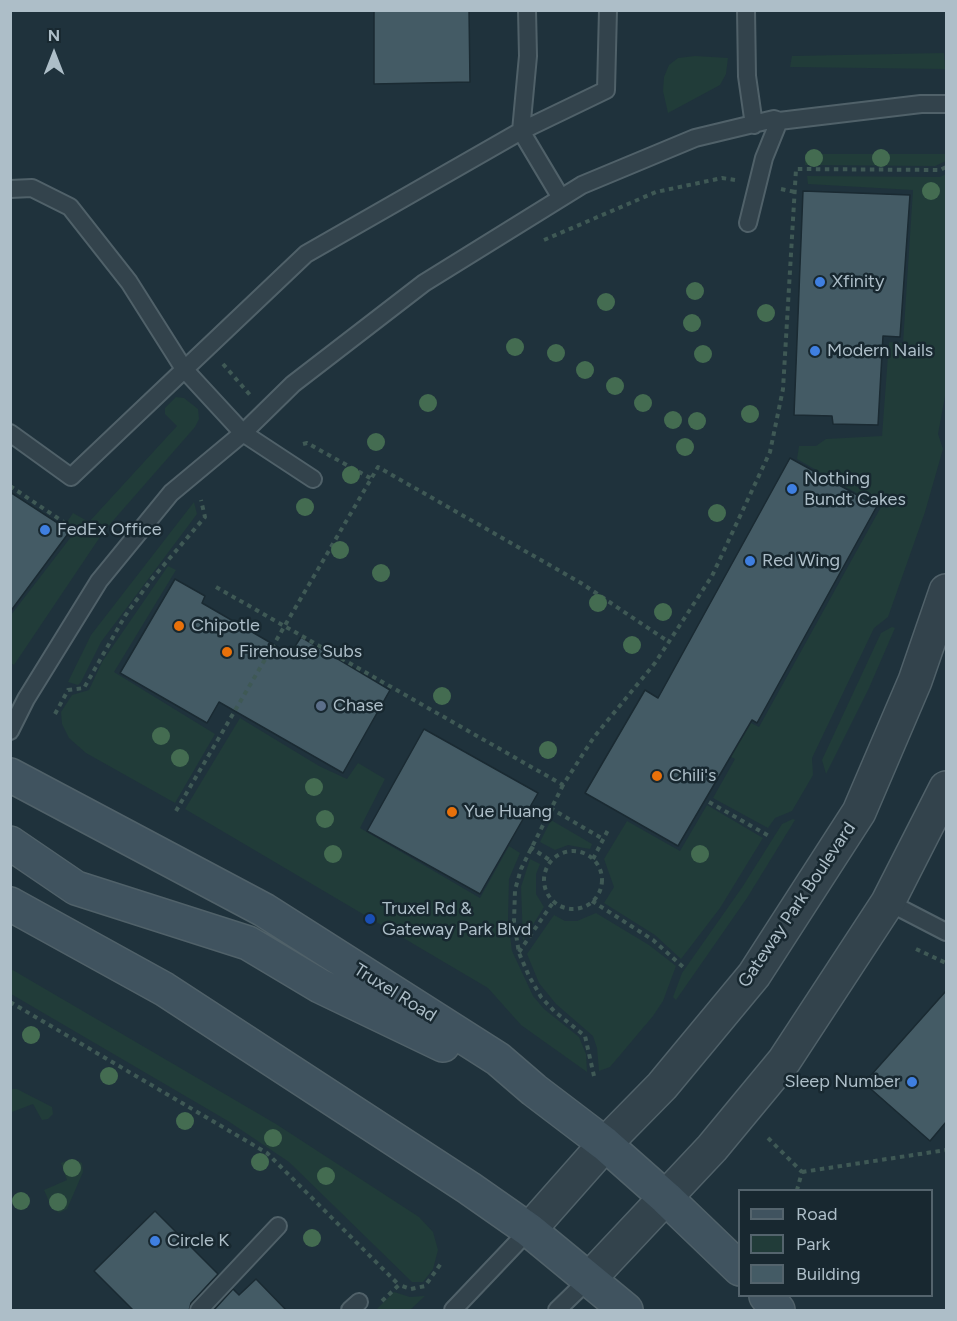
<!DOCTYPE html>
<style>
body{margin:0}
#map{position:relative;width:957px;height:1321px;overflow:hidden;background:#1f323c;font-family:Figtree,sans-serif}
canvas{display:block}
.frame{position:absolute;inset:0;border:12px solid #adbec8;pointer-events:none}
.legend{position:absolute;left:738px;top:1189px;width:195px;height:108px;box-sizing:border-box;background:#182830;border:2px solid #54646d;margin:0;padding:8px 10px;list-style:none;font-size:18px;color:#adbec8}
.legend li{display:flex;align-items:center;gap:12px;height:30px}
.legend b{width:30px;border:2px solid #54646d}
.north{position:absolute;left:24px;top:24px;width:60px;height:60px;-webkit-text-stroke:4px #182830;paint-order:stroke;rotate:0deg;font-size:16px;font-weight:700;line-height:24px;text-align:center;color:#adbec8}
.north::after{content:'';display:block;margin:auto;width:21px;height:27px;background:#adbec8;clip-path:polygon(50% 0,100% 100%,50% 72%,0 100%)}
</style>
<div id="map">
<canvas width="957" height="1321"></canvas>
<div class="frame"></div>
<ul class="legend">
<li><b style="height:8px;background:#40535f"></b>Road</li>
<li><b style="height:16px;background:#213c39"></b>Park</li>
<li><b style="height:16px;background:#445b65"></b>Building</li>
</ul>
<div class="north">N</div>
</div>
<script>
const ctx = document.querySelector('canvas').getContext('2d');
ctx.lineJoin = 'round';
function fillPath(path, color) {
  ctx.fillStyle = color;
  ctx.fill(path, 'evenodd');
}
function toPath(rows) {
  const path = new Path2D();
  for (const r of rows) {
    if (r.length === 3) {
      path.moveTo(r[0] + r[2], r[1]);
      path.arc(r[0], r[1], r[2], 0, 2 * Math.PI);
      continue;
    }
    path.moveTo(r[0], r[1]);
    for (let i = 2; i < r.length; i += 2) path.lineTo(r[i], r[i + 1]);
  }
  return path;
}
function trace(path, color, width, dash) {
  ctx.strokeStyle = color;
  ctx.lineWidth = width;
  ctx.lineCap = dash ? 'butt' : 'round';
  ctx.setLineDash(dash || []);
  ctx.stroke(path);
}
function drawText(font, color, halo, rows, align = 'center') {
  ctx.font = font + ' Figtree,sans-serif';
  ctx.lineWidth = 5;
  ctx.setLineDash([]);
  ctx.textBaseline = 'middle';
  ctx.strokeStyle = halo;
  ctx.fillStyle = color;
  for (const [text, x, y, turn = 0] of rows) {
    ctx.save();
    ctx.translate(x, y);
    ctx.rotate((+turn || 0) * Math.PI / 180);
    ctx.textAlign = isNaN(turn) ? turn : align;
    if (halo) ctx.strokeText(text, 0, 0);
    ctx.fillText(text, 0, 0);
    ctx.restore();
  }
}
fillPath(toPath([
 [944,53,945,69,790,67,792,56],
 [695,56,728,58,726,74,720,85,668,113,663,91,664,77,669,65,678,58],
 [805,154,946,154,946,161,935,166,805,165],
 [946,174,946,391,938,434,943,449,925,512,888,617,874,628,812,758,813,775,792,811,775,818,768,828,713,798,735,759,713,747,718,706,759,727,881,507,797,459,799,446,816,446,826,439,882,436,889,342,903,343,913,190,808,184,807,176,940,177],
 [176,397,184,398,198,409,199,419,195,427,104,531,14,665,11,663,11,615,74,533,67,522,73,513,89,522,177,426,165,414,165,408],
 [194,502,197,514,101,642,81,682,78,685,68,682,91,635],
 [168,566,176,570,114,672,215,734,175,803,86,753,69,738,62,724,61,712,72,695,89,690,102,662],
 [892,627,895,628,869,688,826,774,822,760,881,633],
 [240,718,319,766,347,779,358,763,385,779,360,828,480,898,509,846,520,853,509,879,508,919,512,951,533,996,544,1009,579,1037,586,1054,587,1072,521,1025,488,988,185,809],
 [707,805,763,838,720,908,681,959,655,935,604,903,614,887,604,859,627,821,680,851],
 [793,819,795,820,747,898,676,1000,673,997,682,973,743,886,782,824],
 [551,820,592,844,590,849,568,845,555,850,540,842],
 [530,859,540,864,536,874,536,894,544,907,523,941,521,887],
 [596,913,649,945,676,966,663,1001,653,1016,610,1067,599,1071,597,1048,593,1036,556,1004,539,983,527,954,554,915,565,921,577,921],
 [11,969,276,1124,419,1217,433,1232,438,1250,433,1269,423,1282,412,1282,289,1162,228,1121,11,994],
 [10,1089,17,1089,52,1107,53,1114,48,1119,42,1120,33,1104,12,1112],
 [73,1159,82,1163,83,1172,67,1209,59,1213,51,1206,44,1190,67,1180,61,1163],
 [394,1292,410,1297,425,1296,410,1310,376,1310]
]), '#213c39');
const building = toPath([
 [374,10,469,10,470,82,374,84,374,10],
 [803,191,910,195,900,337,883,336,878,425,833,424,832,416,794,415,803,191],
 [790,458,877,506,757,723,752,720,678,846,585,793,645,690,658,698,790,458],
 [10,492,70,531,10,612,10,492],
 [175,579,205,596,202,603,290,654,301,637,390,690,343,773,219,702,207,723,120,673,175,579],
 [424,729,538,793,480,894,367,831,424,729],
 [946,991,946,1122,930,1141,864,1083,946,991],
 [155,1211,218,1274,191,1303,189,1311,134,1311,94,1271,155,1211],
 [256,1279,287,1311,213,1311,233,1289,239,1295,256,1279]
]);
fillPath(building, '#445b65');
trace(building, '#1a2a32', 1.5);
const service = toPath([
 [527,10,528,56,521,131,561,198],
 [746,10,747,76,754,125],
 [10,189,32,188,70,207,129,282,184,369,243,433,313,479],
 [748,223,764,158,779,121],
 [10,433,71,477,306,254,521,131,606,90,608,10],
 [10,731,26,699,99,581,171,493,243,433,293,384,424,283,582,185,695,138,774,119,779,121,921,104,946,104],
 [888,902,946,932],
 [199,1310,278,1226],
 [350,1310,359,1302],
 [453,1310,529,1230],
 [557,1310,589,1279]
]);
const tertiary = toPath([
 [529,1230,605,1144,662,1086,754,975,859,812,915,681,946,591],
 [589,1279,712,1148,784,1061,888,902,946,788]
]);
const secondary = toPath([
 [10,775,264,910,498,1059,534,1090,605,1144,666,1198,740,1269],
 [10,843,76,888,248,943,320,986,443,1045],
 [10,904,164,989,469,1188,529,1230,626,1310],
 [766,1296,778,1310]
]);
trace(service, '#506169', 20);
trace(tertiary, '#506169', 36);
trace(secondary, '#506169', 36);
trace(toPath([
 [781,189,795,192],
 [544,240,656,192,722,178,735,180],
 [223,364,250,395],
 [303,444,307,443,372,479],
 [10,486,68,525],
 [216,587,563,785,594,737,655,663,712,576,770,452,783,389,796,169,940,170,946,167],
 [55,714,68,690,84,688,125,616,151,580,205,517,201,500],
 [563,785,521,869,515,890,514,922,519,953,529,976,541,997,554,1011,585,1036,594,1076],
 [709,802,769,836],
 [550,808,603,839],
 [176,811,378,467,581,583,669,642],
 [530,847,551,861],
 [573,880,29],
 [593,859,608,830],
 [592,901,653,940,683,967],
 [916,949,946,963],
 [519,952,554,901],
 [10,1002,267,1153,399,1285],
 [768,1138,802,1172,797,1190],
 [802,1172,946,1150],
 [382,1301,399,1285,411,1289,425,1286,442,1262]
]), '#3f5955', 4, [4.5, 4.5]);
trace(service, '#33434c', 16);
trace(tertiary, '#33434c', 33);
trace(secondary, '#40535f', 33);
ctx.fillStyle = '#446c51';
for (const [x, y] of [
 [814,158],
 [881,158],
 [931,191],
 [695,291],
 [606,302],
 [766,313],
 [692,323],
 [515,347],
 [556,353],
 [703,354],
 [585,370],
 [615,386],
 [428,403],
 [643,403],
 [750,414],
 [673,420],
 [697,421],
 [376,442],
 [685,447],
 [351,475],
 [305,507],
 [717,513],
 [340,550],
 [381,573],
 [598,603],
 [663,612],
 [632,645],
 [442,696],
 [161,736],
 [548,750],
 [180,758],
 [314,787],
 [325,819],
 [333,854],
 [700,854],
 [31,1035],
 [109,1076],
 [185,1121],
 [273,1138],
 [260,1162],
 [72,1168],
 [326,1176],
 [21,1201],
 [58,1202],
 [312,1238]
]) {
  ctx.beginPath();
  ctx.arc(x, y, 9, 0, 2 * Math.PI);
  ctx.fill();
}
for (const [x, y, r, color] of [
 [820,282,6,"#3f7fe0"],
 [815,351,6,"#3f7fe0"],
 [792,489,6,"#3f7fe0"],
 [45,530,6,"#3f7fe0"],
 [750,561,6,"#3f7fe0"],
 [179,626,6,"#e8710a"],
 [227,652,6,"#e8710a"],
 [321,706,6,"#5c6f8a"],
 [657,776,6,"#e8710a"],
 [452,812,6,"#e8710a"],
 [370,919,6,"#1a4fb4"],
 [912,1082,6,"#3f7fe0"],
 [155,1241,6,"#3f7fe0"]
]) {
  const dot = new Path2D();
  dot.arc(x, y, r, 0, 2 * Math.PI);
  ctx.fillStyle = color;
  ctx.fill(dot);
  trace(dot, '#182830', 2);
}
drawText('18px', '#adbec8', '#182830', [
 ["Xfinity",832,282],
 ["Modern Nails",827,351],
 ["Nothing",804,479],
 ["Bundt Cakes",804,500],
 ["FedEx Office",57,530],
 ["Red Wing",762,561],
 ["Chipotle",191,626],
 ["Firehouse Subs",239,652],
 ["Chase",333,706],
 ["Chili's",669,776],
 ["Yue Huang",464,812],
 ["Truxel Rd &",382,909],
 ["Gateway Park Blvd",382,930],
 ["Sleep Number",900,1082,"right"],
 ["Circle K",167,1241]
], 'left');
drawText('18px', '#adbec8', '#182830', [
 ["Gateway Park Boulevard",797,905,-56],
 ["Truxel Road",395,993,32]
]);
</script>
